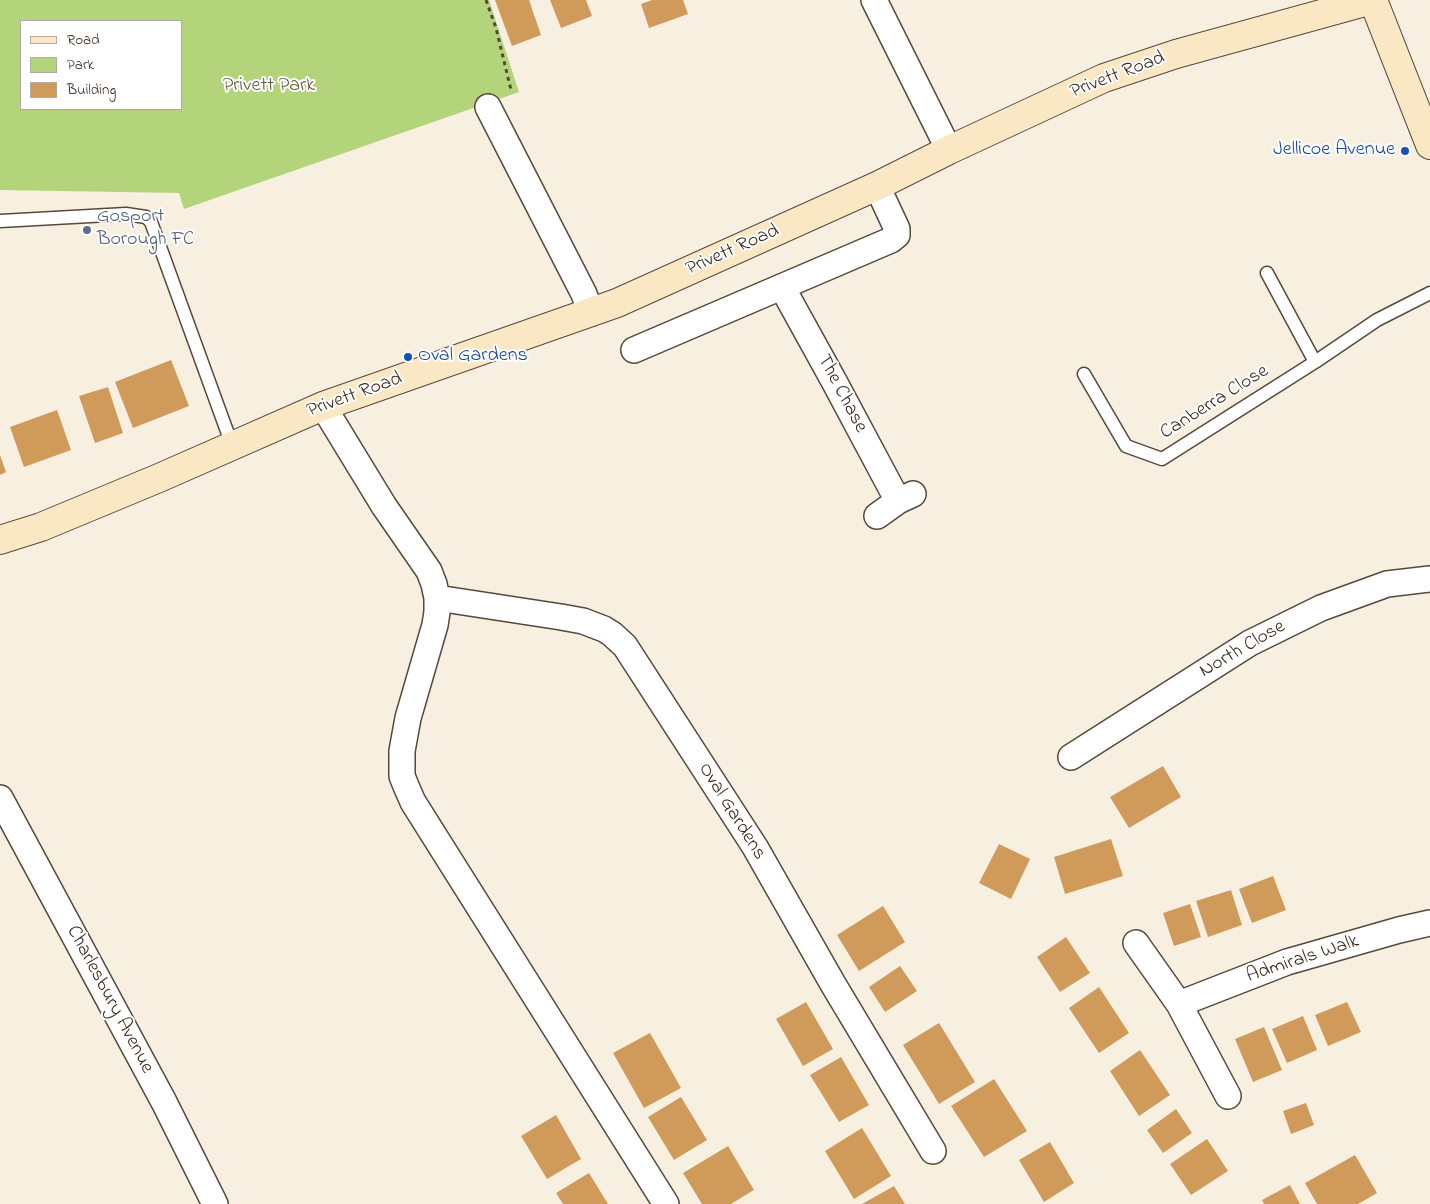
<!DOCTYPE html>
<style>
body{margin:0}
#map{position:relative;width:1430px;height:1204px;overflow:hidden;background:#f7f0e0;font-family:"Indie Flower",sans-serif}
canvas{display:block}
.legend{position:absolute;left:20px;top:20px;width:162px;height:90px;box-sizing:border-box;background:#fff;border:1px solid #b1aaa5;margin:0;padding:6px 9px;list-style:none;font-size:15px;color:#3b2a1e}
.legend li{display:flex;align-items:center;gap:10px;height:25px}
.legend b{width:25px;border:1px solid #b1aaa5}
</style>
<div id="map">
<canvas width="1430" height="1204"></canvas>
<ul class="legend">
<li><b style="height:6px;background:#fae7c3"></b>Road</li>
<li><b style="height:14px;background:#b4d47b"></b>Park</li>
<li><b style="height:14px;background:#d09a5b"></b>Building</li>
</ul>
</div>
<script>
const ctx = document.querySelector('canvas').getContext('2d');
ctx.lineJoin = 'round';
function fillPath(path, color) {
  ctx.fillStyle = color;
  ctx.fill(path, 'evenodd');
}
function toPath(rows) {
  const path = new Path2D();
  for (const r of rows) {
    path.moveTo(r[0], r[1]);
    for (let i = 2; i < r.length; i += 2) path.lineTo(r[i], r[i + 1]);
  }
  return path;
}
function trace(path, color, width, dash) {
  ctx.strokeStyle = color;
  ctx.lineWidth = width;
  ctx.lineCap = dash ? 'butt' : 'round';
  ctx.setLineDash(dash || []);
  ctx.stroke(path);
}
function drawText(font, color, halo, rows, align = 'center') {
  ctx.font = font + ' "Indie Flower",sans-serif';
  ctx.lineWidth = 4;
  ctx.setLineDash([]);
  ctx.textBaseline = 'middle';
  ctx.strokeStyle = halo;
  ctx.fillStyle = color;
  for (const [text, x, y, turn = 0] of rows) {
    ctx.save();
    ctx.translate(x, y);
    ctx.rotate((+turn || 0) * Math.PI / 180);
    ctx.textAlign = isNaN(turn) ? turn : align;
    if (halo) ctx.strokeText(text, 0, 0);
    ctx.fillText(text, 0, 0);
    ctx.restore();
  }
}
fillPath(toPath([
 [0,0,489,0,519,92,184,209,179,193,0,190],
 [21,21,181,21,181,109,21,109]
]), '#b4d47b');
fillPath(toPath([
 [495,0,529,0,541,35,512,46],
 [550,0,586,0,592,16,561,28],
 [652,0,683,0,688,14,649,28,641,4],
 [171,360,189,406,133,428,115,382],
 [108,387,123,433,95,443,79,396],
 [57,410,71,450,24,467,10,427],
 [0,455,6,472,0,475],
 [1163,766,1181,797,1129,828,1110,797],
 [1111,839,1123,876,1065,894,1054,857],
 [999,844,1030,859,1011,899,979,883],
 [1273,876,1286,910,1252,923,1239,889],
 [1231,890,1242,925,1208,937,1196,901],
 [1190,904,1201,937,1174,946,1163,913],
 [883,906,905,942,859,971,837,935],
 [1066,937,1090,973,1060,992,1037,957],
 [900,966,917,991,885,1012,869,987],
 [1099,987,1129,1033,1099,1053,1069,1008],
 [806,1002,833,1049,803,1066,776,1019],
 [1347,1002,1361,1032,1328,1046,1315,1015],
 [1303,1016,1317,1050,1287,1063,1272,1029],
 [939,1023,975,1082,939,1104,903,1045],
 [1264,1027,1282,1070,1253,1082,1235,1039],
 [650,1033,681,1088,644,1108,613,1053],
 [1140,1050,1170,1095,1139,1116,1110,1071],
 [841,1057,869,1105,839,1122,810,1075],
 [994,1079,1027,1131,984,1157,951,1106],
 [681,1097,707,1140,674,1160,648,1117],
 [1306,1103,1314,1125,1291,1134,1283,1111],
 [1176,1109,1192,1133,1163,1153,1147,1130],
 [556,1115,581,1159,547,1179,521,1136],
 [862,1128,891,1176,854,1199,825,1151],
 [1207,1139,1228,1171,1191,1195,1170,1164],
 [1050,1142,1074,1183,1044,1202,1019,1160],
 [728,1146,754,1190,731,1204,702,1204,683,1173],
 [1355,1155,1377,1193,1358,1204,1317,1204,1305,1183],
 [589,1173,608,1204,563,1204,556,1193],
 [1290,1185,1300,1204,1264,1204,1262,1200],
 [894,1186,905,1204,862,1204]
]), '#d09a5b');
const lane = toPath([
 [0,221,126,214,146,217,151,222,232,445],
 [1267,273,1315,362],
 [1084,374,1126,446,1162,459,1315,362,1377,320,1430,293]
]);
const street = toPath([
 [874,0,949,150],
 [488,107,584,294,591,313],
 [782,287,835,383,898,501],
 [634,350,891,240,897,235,897,229,877,186],
 [323,406,384,506,429,571,434,584,437,598,437,612,435,625,408,718,402,751,402,776,406,786,413,802,666,1204],
 [877,516,898,501,913,494],
 [437,598,561,617,583,621,604,629,612,634,625,646,755,847,833,984,933,1151],
 [1071,757,1250,643,1321,608,1387,584,1430,579],
 [0,798,164,1102,215,1204],
 [1136,943,1179,1004,1228,1096],
 [1179,1004,1287,962,1399,930,1430,923]
]);
const secondary = toPath([
 [1373,0,1430,145],
 [0,540,41,527,159,478,323,406,617,303,877,186,949,150,1104,78,1176,54,1372,0]
]);
trace(lane, '#57483b', 15);
trace(street, '#57483b', 28);
trace(secondary, '#57483b', 30);
trace(toPath([
 [486,0,496,28,511,90]
]), '#57483b', 3, [4, 4]);
trace(lane, '#fff', 12);
trace(street, '#fff', 25);
trace(secondary, '#fae7c3', 28);
for (const [x, y, r, color] of [
 [1405,151,5,"#1a4fb4"],
 [87,230,5,"#5c6f8a"],
 [408,357,5,"#1a4fb4"]
]) {
  const dot = new Path2D();
  dot.arc(x, y, r, 0, 2 * Math.PI);
  ctx.fillStyle = color;
  ctx.fill(dot);
  trace(dot, '#fff', 2);
}
drawText('20px', '#3b2a1e', '#fff', [
 ["Privett Road",1118,76,-21],
 ["Privett Road",733,251,-24],
 ["The Chase",841,394,62],
 ["Privett Road",355,396,-20],
 ["Canberra Close",1215,403,-32],
 ["North Close",1243,650,-30],
 ["Oval Gardens",731,812,58],
 ["Admirals Walk",1303,960,-18],
 ["Charlesbury Avenue",109,1000,62]
]);
drawText('20px', '#5f5d3a', '#fff', [
 ["Privett Park",269,87]
]);
drawText('20px', '#164399', '#fff', [
 ["Jellicoe Avenue",1395,151],
 ["Oval Gardens",418,357,"left"]
], 'right');
drawText('20px', '#4e5e75', '#fff', [
 ["Gosport",97,218],
 ["Borough FC",97,241]
], 'left');
</script>
